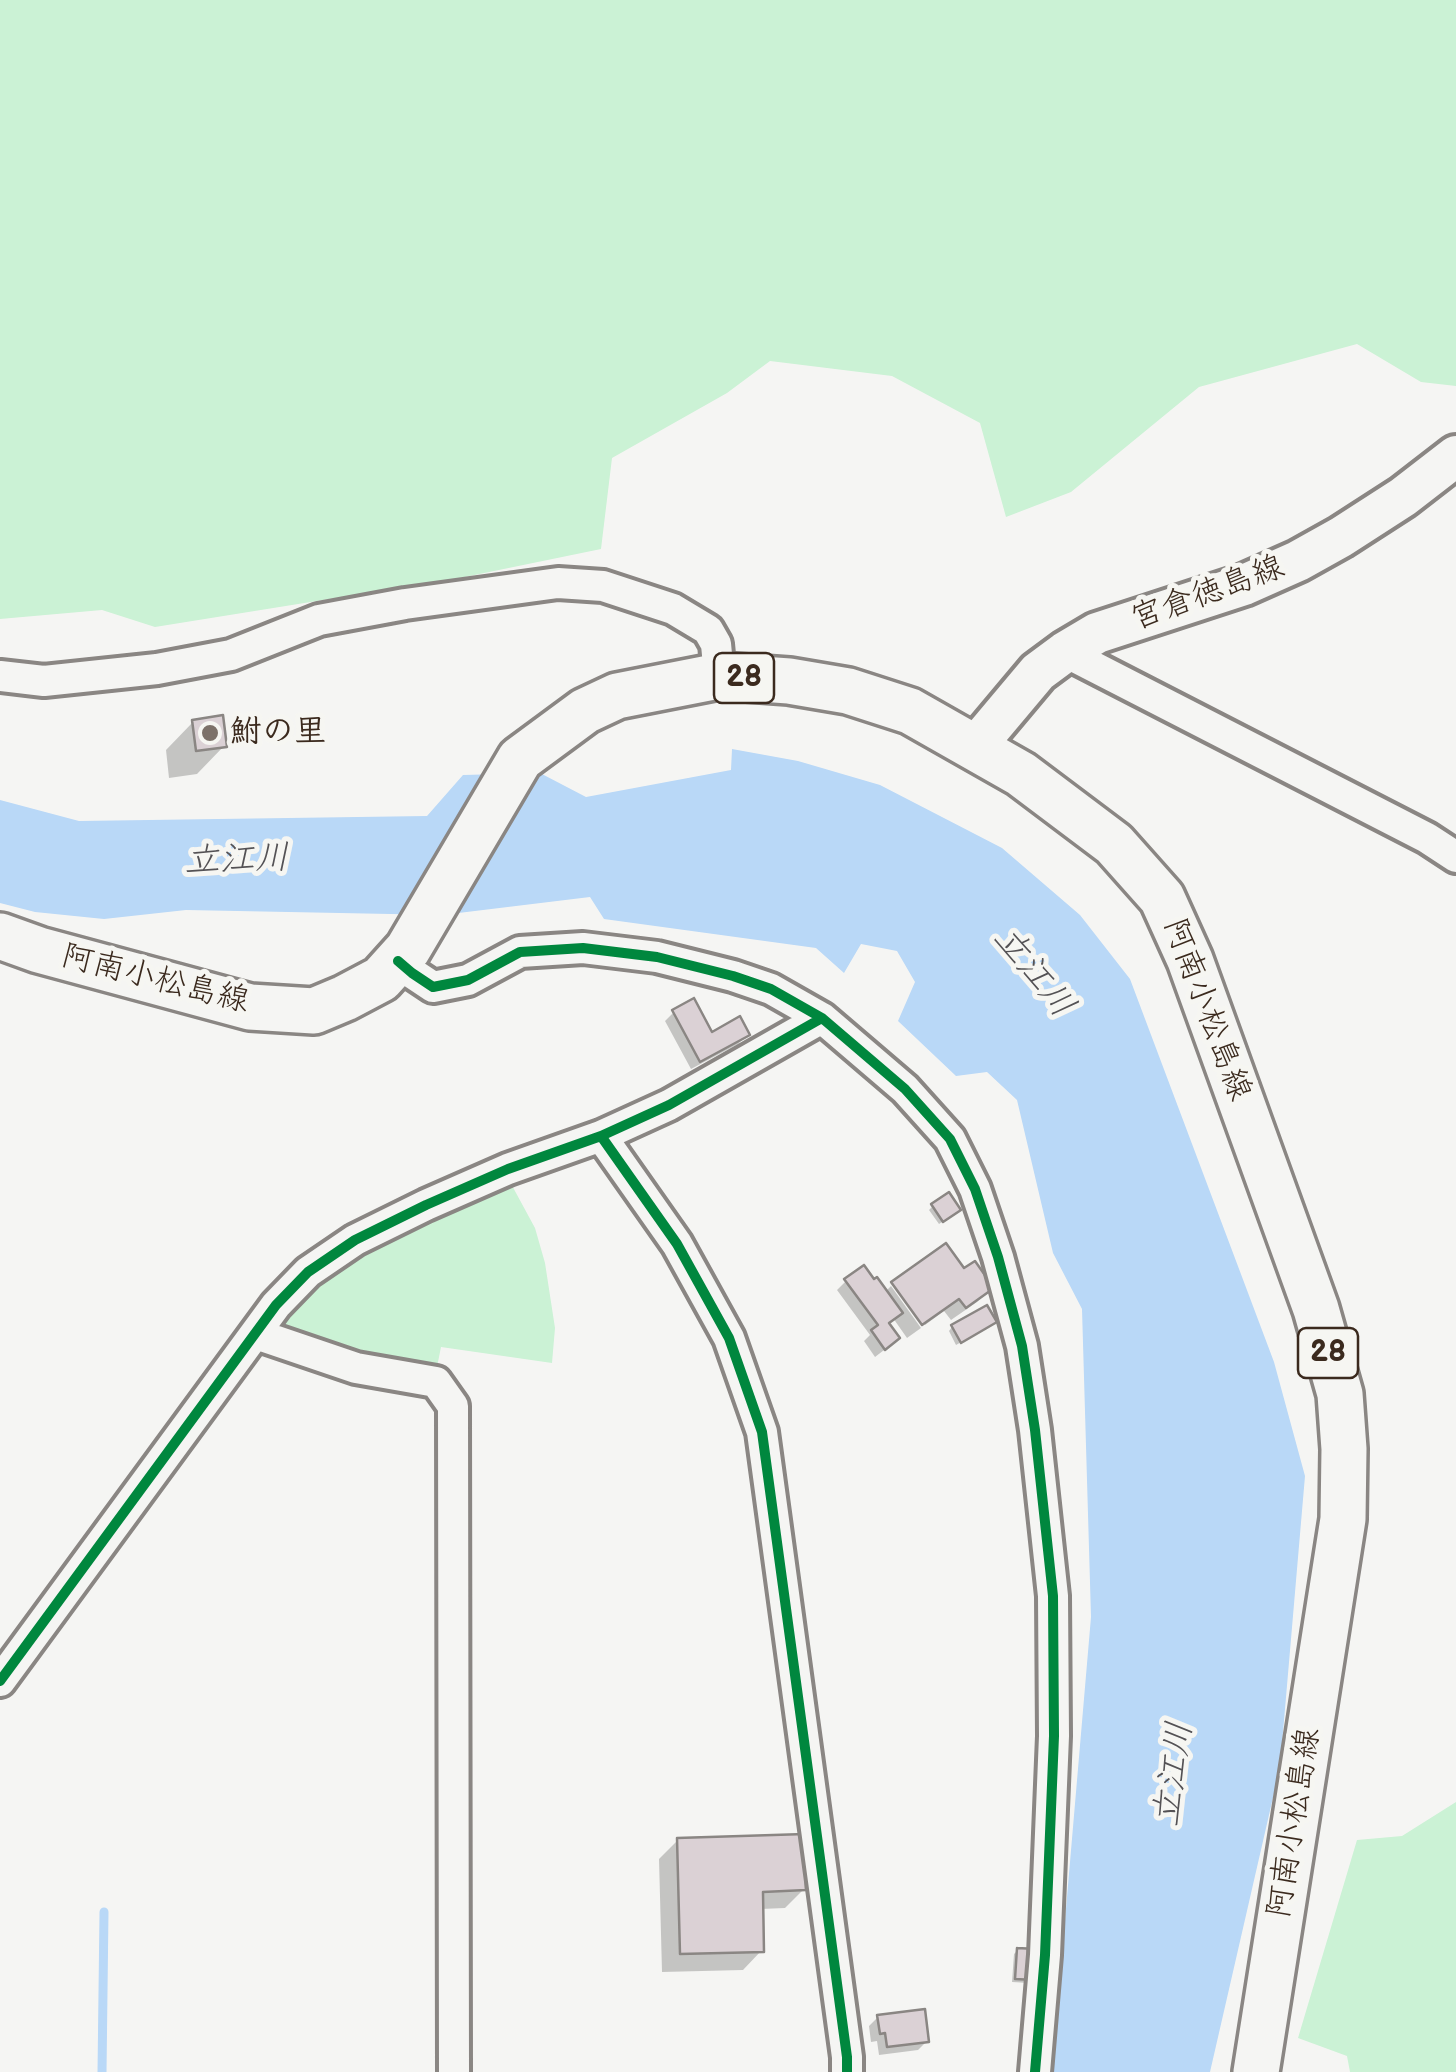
<!DOCTYPE html>
<meta charset="utf-8">
<style>
body{margin:0}
canvas{display:block;background:#f5f5f3}
</style>
<canvas width="1456" height="2072"></canvas>
<script>
const ctx = document.querySelector('canvas').getContext('2d');
ctx.lineJoin = 'round';
function fillPath(path, color) {
  ctx.fillStyle = color;
  ctx.fill(path, 'evenodd');
}
function toPath(rows) {
  const path = new Path2D();
  for (const r of rows) {
    path.moveTo(r[0], r[1]);
    for (let i = 2; i < r.length; i += 2) path.lineTo(r[i], r[i + 1]);
  }
  return path;
}
function trace(path, color, width, dash) {
  ctx.strokeStyle = color;
  ctx.lineWidth = width;
  ctx.lineCap = dash ? 'butt' : 'round';
  ctx.setLineDash(dash || []);
  ctx.stroke(path);
}
function drawText(font, color, halo, rows, align = 'center') {
  ctx.font = font + ' "Balsamiq Sans","Klee One",sans-serif';
  ctx.lineWidth = 10;
  ctx.setLineDash([]);
  ctx.textBaseline = 'middle';
  ctx.strokeStyle = halo;
  ctx.fillStyle = color;
  for (const [text, x, y, turn = 0] of rows) {
    ctx.save();
    ctx.translate(x, y);
    ctx.rotate((+turn || 0) * Math.PI / 180);
    ctx.textAlign = isNaN(turn) ? turn : align;
    if (halo) ctx.strokeText(text, 0, 0);
    ctx.fillText(text, 0, 0);
    ctx.restore();
  }
}
fillPath(toPath([
 [0,0,1456,0,1456,386,1421,382,1357,344,1199,387,1071,492,1006,517,980,423,892,376,770,361,727,393,612,458,601,549,460,578,155,627,102,610,0,619],
 [509,1180,535,1228,545,1263,555,1328,552,1363,441,1347,436,1372,363,1359,275,1325,330,1267],
 [1456,1802,1456,2072,1350,2072,1347,2056,1298,2038,1357,1840,1402,1836]
]), '#cbf2d5');
fillPath(toPath([
 [732,749,798,761,880,785,1002,848,1080,915,1130,979,1274,1362,1305,1476,1280,1767,1210,2072,1052,2072,1091,1617,1082,1309,1053,1253,1017,1100,987,1072,956,1076,898,1021,915,982,897,951,861,944,844,973,816,948,604,919,590,897,442,915,186,910,104,919,35,912,0,903,0,800,79,821,427,816,463,775,540,773,586,797,731,770]
]), '#b9d8f7');
fillPath(toPath([
 [193,722,224,746,197,774,169,778,166,750],
 [674,1012,711,1035,747,1035,738,1044,691,1069,665,1021],
 [933,1206,954,1214,939,1224,929,1210],
 [964,1272,991,1288,977,1302,951,1320,944,1311,925,1325,895,1282],
 [846,1281,885,1292,891,1286,921,1328,907,1338,893,1318,887,1324,888,1347,875,1357,864,1341,870,1335,837,1290],
 [990,1326,956,1345,949,1331,952,1327],
 [678,1840,804,1889,785,1908,761,1909,762,1950,743,1970,662,1972,659,1859],
 [1018,1950,1029,1983,1012,1982,1014,1954],
 [878,2017,927,2041,918,2050,879,2055,877,2041,871,2042,869,2026]
]), '#0003');
trace(toPath([
 [102,2072,104,1912]
]), '#b9d8f7', 9);
const building = toPath([
 [223,715,227,747,196,751,192,720,223,715],
 [694,998,712,1032,740,1016,750,1035,700,1062,672,1010,694,998],
 [949,1192,961,1210,943,1222,931,1204,949,1192],
 [946,1243,964,1268,975,1261,994,1288,966,1308,959,1299,922,1325,891,1282,946,1243],
 [864,1265,874,1279,877,1277,903,1313,889,1323,900,1338,885,1350,871,1330,878,1325,844,1279,864,1265],
 [987,1305,997,1322,961,1343,951,1325,987,1305],
 [805,1834,806,1890,763,1892,764,1952,680,1954,677,1838,805,1834],
 [1017,1948,1037,1949,1035,1980,1015,1979,1017,1948],
 [925,2009,929,2042,887,2047,885,2033,880,2034,877,2015,925,2009]
]);
fillPath(building, '#dbd1d5');
trace(building, '#8a8683', 2.5);
const street = toPath([
 [1065,652,1427,838,1456,857],
 [0,676,44,681,157,669,231,655,319,620,405,604,558,583,603,586,673,609,708,630,716,644,719,676],
 [398,961,412,973,433,987,468,980,520,952,583,948,657,957,733,976,771,989,822,1018,905,1089,950,1139,975,1189,998,1257,1022,1346,1035,1430,1053,1596,1054,1736,1045,1955,1035,2072],
 [601,1136,677,1244,729,1338,762,1432,847,2057,847,2072],
 [256,1334,356,1368,436,1382,453,1406,454,2072],
 [0,1681,276,1305,308,1272,355,1240,426,1205,508,1169,601,1136,669,1105,822,1018]
]);
const secondary = toPath([
 [975,747,1038,672,1065,652,1097,633,1244,585,1298,561,1341,537,1403,497,1456,456]
]);
const primary = toPath([
 [0,936,39,950,250,1007,314,1011,345,998,381,979,408,949,520,759,585,711,617,696,719,676,789,681,848,691,910,711,1021,774,1114,844,1162,898,1190,960,1316,1309,1340,1394,1344,1449,1343,1519,1256,2072]
]);
trace(street, '#8a8683', 38);
trace(secondary, '#8a8683', 48);
trace(primary, '#8a8683', 52);
trace(street, '#f5f5f3', 30);
trace(secondary, '#f5f5f3', 40);
trace(primary, '#f5f5f3', 45);
trace(toPath([
 [398,961,412,973,433,987,468,980,520,952,583,948,657,957,733,976,771,989,822,1018,905,1089,950,1139,975,1189,998,1257,1022,1346,1035,1430,1053,1596,1054,1736,1045,1955,1035,2072],
 [601,1136,677,1244,729,1338,762,1432,847,2057,847,2072],
 [0,1681,276,1305,308,1272,355,1240,426,1205,508,1169,601,1136,669,1105,822,1018]
]), '#00873e', 10);
for (const [x, y, r, color] of [
 [210,733,10,"#7c7169"]
]) {
  const dot = new Path2D();
  dot.arc(x, y, r, 0, 2 * Math.PI);
  ctx.fillStyle = color;
  ctx.fill(dot);
  trace(dot, '#f6f6f2', 4);
}
for (const [x, y, w] of [
 [744,678,60],
 [1328,1353,60]
]) {
  const box = new Path2D();
  box.roundRect(x - w / 2, y - 25, w, 50, 8);
  ctx.fillStyle = '#f6f6f2';
  ctx.fill(box);
  trace(box, '#3b2a1e', 2.5);
}
drawText('bold 30px', '#3b2a1e', null, [
 ["28",744,678],
 ["28",1328,1353]
]);
drawText('32px', '#3b2a1e', '#f6f6f2', [
 ["宮倉徳島線",1208,594,-20],
 ["阿南小松島線",155,980,14],
 ["阿南小松島線",1206,1010,69],
 ["阿南小松島線",1295,1823,-81]
]);
drawText('bold 32px', '#3b2a1e', '#f6f6f2', [
 ["鮒の里",230,733]
], 'left');
drawText('italic 35px', '#545255', '#f6f6f2', [
 ["立江川",237,861,-2],
 ["立江川",1033,973,51],
 ["立江川",1175,1774,-82]
]);
</script>
